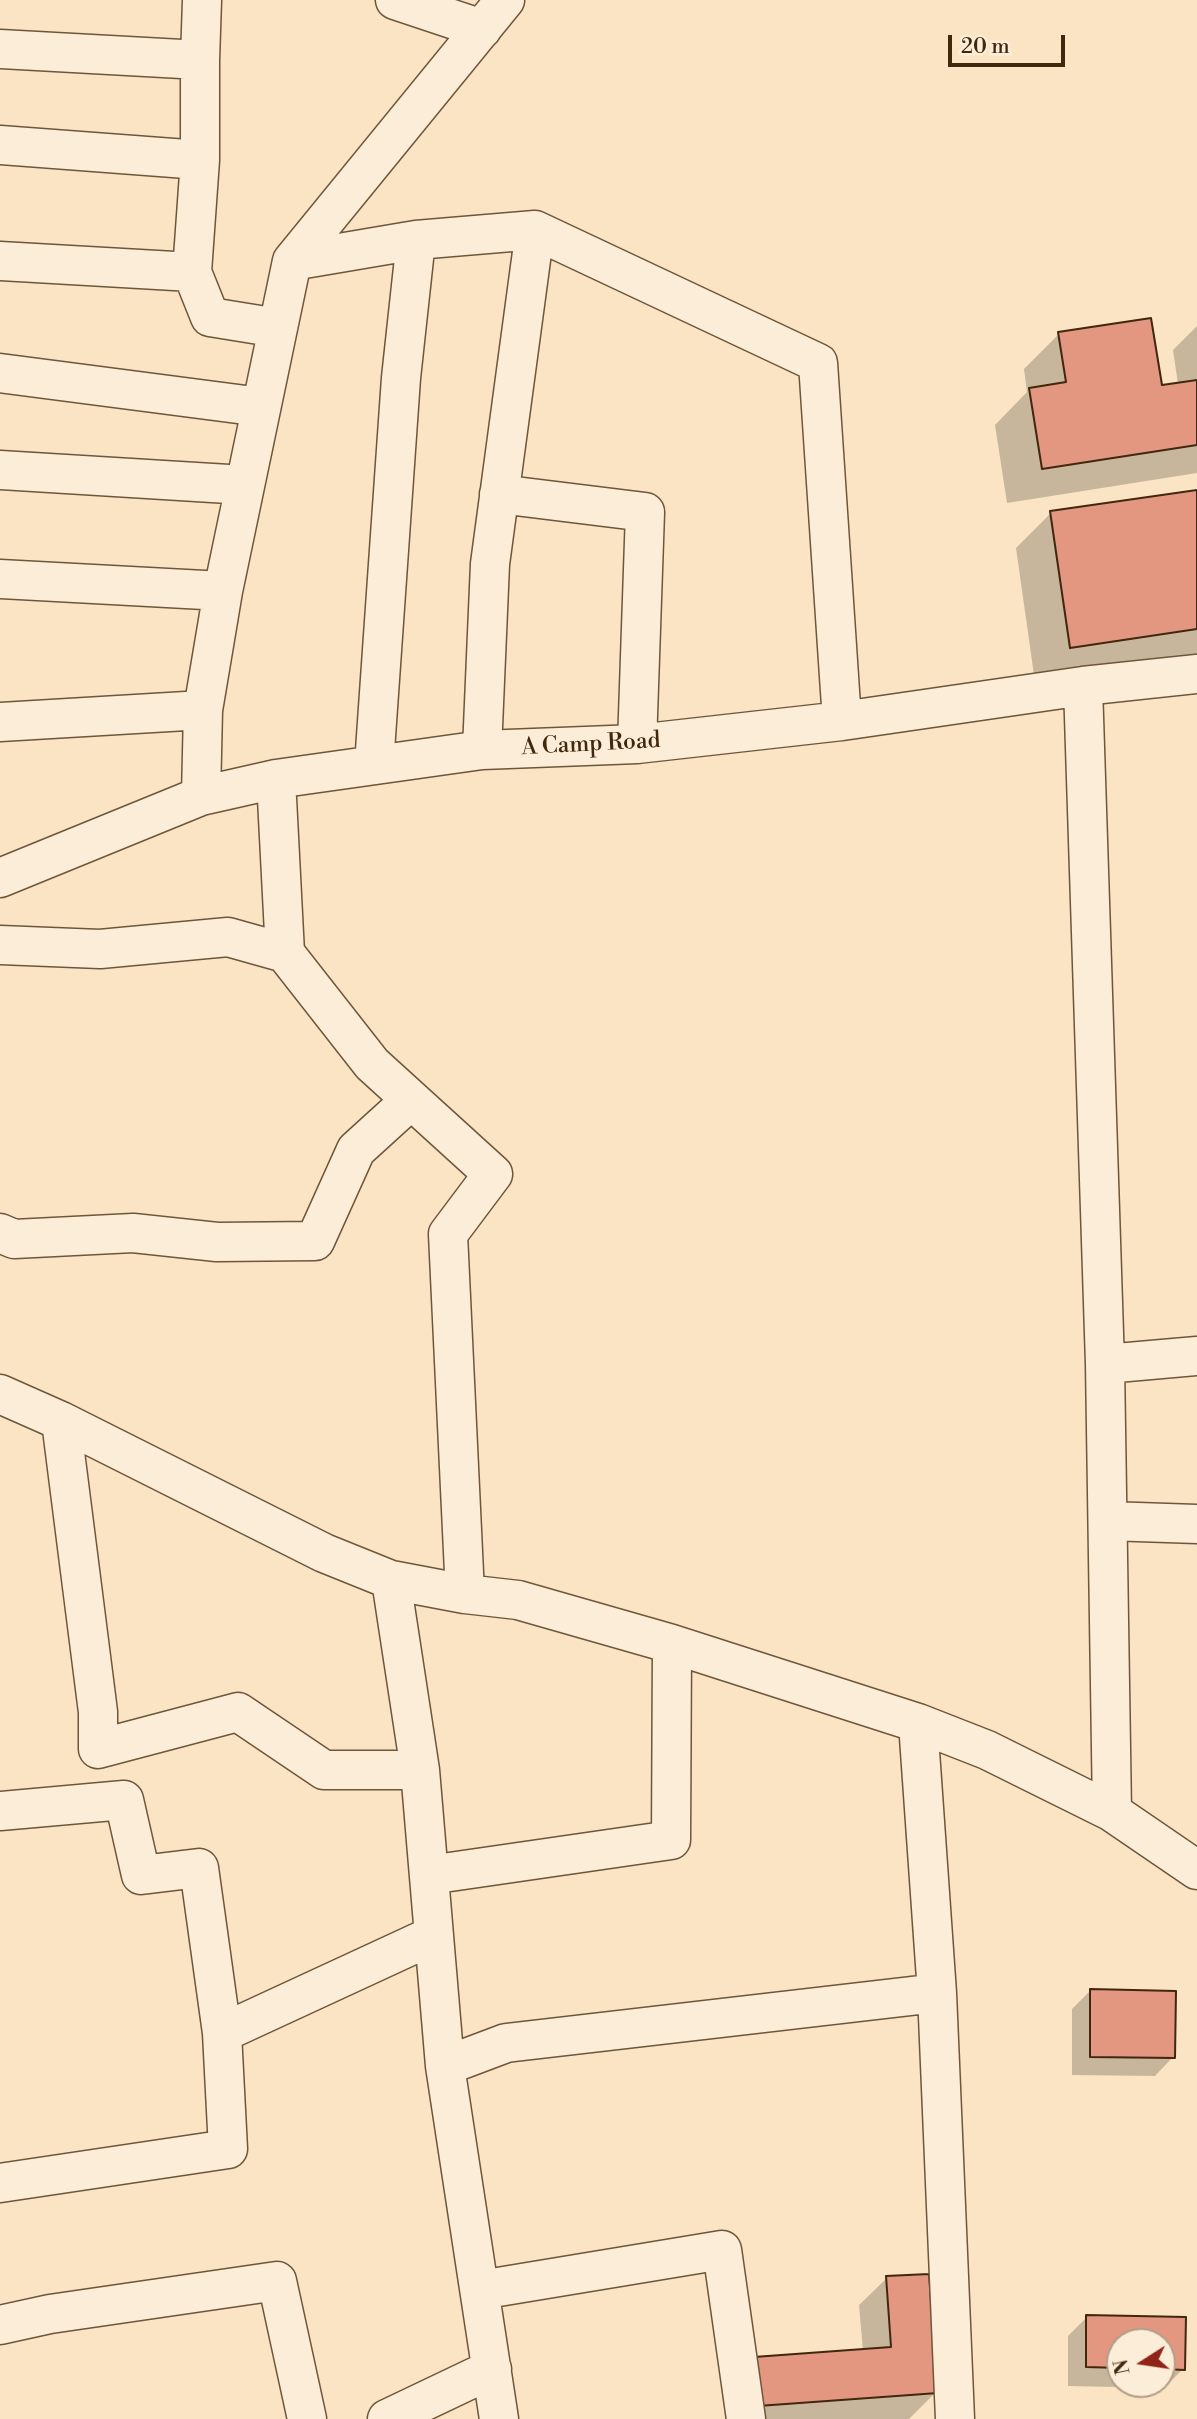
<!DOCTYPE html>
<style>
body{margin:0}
#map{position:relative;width:1197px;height:2419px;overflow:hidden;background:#fae4c3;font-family:"Libre Bodoni",serif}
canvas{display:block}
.north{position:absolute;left:1106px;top:2328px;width:70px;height:70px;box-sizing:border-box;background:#fcedd8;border:2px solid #b19e87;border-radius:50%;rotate:258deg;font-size:19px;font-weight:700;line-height:28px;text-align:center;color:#40270e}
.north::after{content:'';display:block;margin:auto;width:24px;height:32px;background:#8f2418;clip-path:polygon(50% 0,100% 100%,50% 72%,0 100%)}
.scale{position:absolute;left:948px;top:35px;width:117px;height:32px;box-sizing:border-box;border:4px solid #40270e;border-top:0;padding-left:9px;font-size:21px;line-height:24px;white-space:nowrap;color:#40270e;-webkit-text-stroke:5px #fcedd8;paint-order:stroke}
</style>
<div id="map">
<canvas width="1197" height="2419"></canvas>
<div class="north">N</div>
<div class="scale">20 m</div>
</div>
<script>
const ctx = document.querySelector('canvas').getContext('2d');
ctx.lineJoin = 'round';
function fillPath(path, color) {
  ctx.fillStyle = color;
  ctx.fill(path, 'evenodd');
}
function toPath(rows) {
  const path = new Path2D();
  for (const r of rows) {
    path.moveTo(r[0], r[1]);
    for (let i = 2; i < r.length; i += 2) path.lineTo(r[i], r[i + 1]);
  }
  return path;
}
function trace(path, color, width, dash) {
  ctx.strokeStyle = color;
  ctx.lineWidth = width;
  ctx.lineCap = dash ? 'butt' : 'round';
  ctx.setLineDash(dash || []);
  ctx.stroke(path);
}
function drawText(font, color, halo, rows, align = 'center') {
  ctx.font = font + ' "Libre Bodoni",serif';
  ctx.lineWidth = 5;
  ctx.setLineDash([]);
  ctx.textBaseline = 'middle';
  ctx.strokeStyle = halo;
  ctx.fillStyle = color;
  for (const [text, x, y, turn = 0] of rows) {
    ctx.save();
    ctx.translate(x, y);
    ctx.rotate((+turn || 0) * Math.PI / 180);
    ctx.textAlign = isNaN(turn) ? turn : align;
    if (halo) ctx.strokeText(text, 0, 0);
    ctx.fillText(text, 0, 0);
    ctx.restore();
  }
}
fillPath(toPath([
 [1197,326,1197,473,1007,503,995,425,1027,392,1024,369,1059,334,1161,387,1178,384,1173,350],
 [1197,491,1197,658,1035,682,1016,548,1051,513],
 [1091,1990,1173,2057,1155,2076,1072,2075,1072,2009],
 [887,2278,936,2392,909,2419,730,2419,863,2351,859,2305],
 [1087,2317,1184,2319,1183,2369,1164,2388,1068,2386,1068,2336],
 [1120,2342,1162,2342,1162,2384,1120,2384]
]), '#0003');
const building = toPath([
 [1151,318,1162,385,1197,380,1197,445,1042,469,1029,388,1066,382,1058,332,1151,318],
 [1197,490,1197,629,1070,648,1050,511,1197,490],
 [1090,1989,1176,1991,1175,2058,1090,2057,1090,1989],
 [929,2274,938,2393,758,2406,754,2357,891,2347,886,2276,929,2274],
 [1086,2315,1186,2317,1185,2370,1162,2369,1162,2342,1120,2342,1120,2368,1086,2367,1086,2315]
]);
fillPath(building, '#e39680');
trace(building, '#40270e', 2);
const minor = toPath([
 [395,0,482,29],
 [0,49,200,60,200,160],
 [200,60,202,0],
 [0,145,200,160,192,272],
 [535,230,818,363,842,721],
 [416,240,535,230,490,564,482,750],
 [0,261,192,272,210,317,278,328],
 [292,261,416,240,401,378,374,765],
 [0,373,261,407],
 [0,470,245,485],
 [499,494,645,512,637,744],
 [0,579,223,591],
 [1083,686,1105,1364,1112,1812],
 [0,722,203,710],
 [276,779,285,953,372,1064,493,1174,448,1234,465,1594],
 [201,796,203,710,223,591,292,261,505,0],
 [0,878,201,796,276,779,482,750,637,744,842,721,1083,686,1197,674],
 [0,945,100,949,228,937,285,953],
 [0,1233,14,1239,133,1233,217,1242,315,1241,356,1150,411,1100],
 [1105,1364,1197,1356],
 [0,1394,61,1421,324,1553,391,1580,465,1594,518,1600,672,1644,918,1723,987,1750,1112,1812,1197,1870],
 [61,1421,98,1712,98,1749,238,1712,324,1770,420,1770],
 [1108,1521,1197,1524],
 [391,1580,420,1770,445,2066,499,2419],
 [918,1723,937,1993,955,2419],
 [0,1811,124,1800,141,1875,199,1868,222,2033],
 [429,1875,671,1840,672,1644],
 [445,2066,506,2043,937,1993],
 [0,2183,228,2149,222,2033,434,1935],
 [480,2290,722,2250,746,2419],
 [0,2325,50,2314,277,2281,307,2419],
 [387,2419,492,2369]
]);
trace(minor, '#6e563b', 41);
trace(minor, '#fcedd8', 38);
drawText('23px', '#40270e', '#fcedd8', [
 ["A Camp Road",591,745,-3]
]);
</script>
